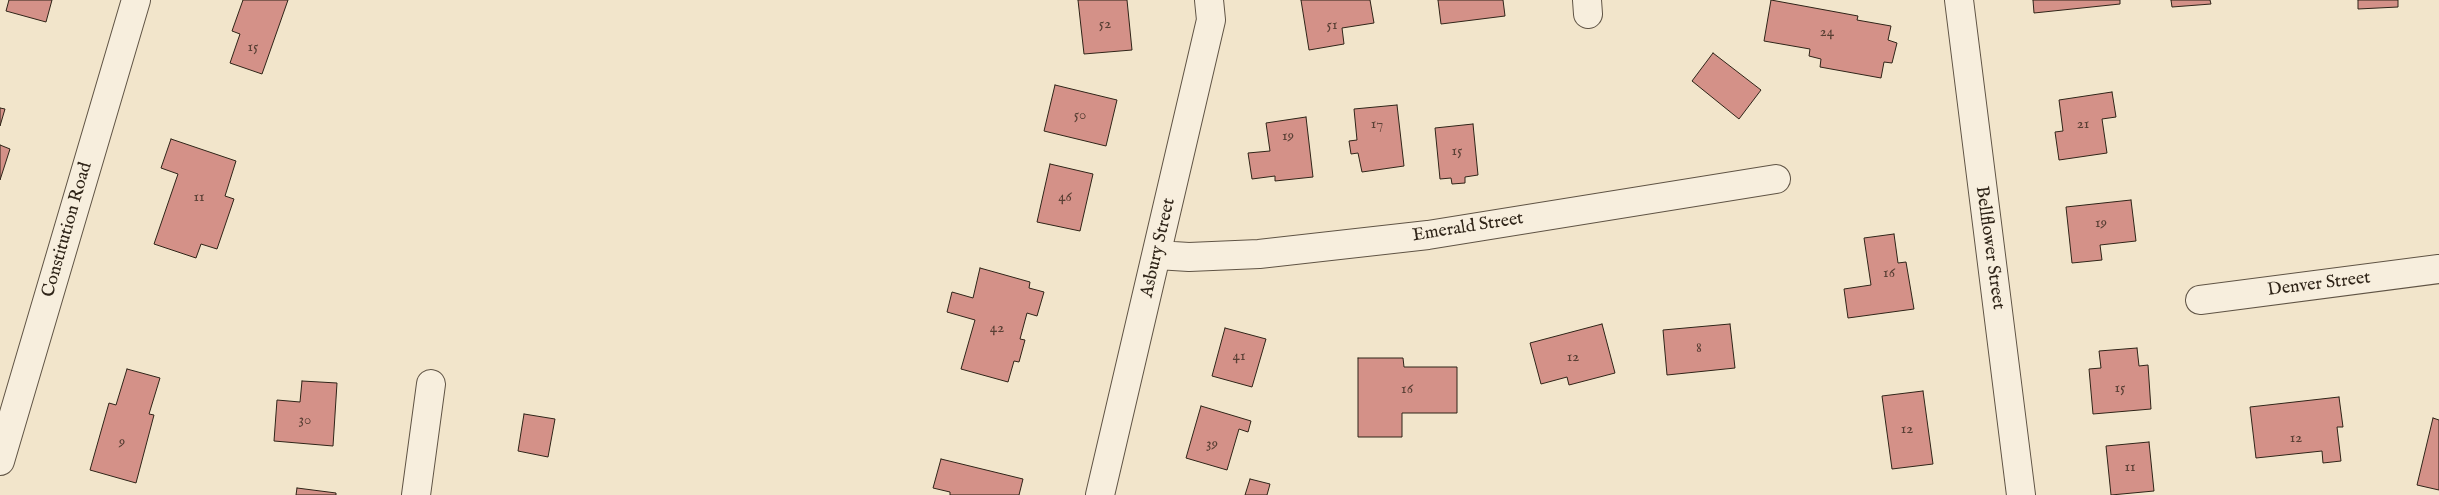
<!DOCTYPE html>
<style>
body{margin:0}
canvas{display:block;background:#f2e5cb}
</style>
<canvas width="2439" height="495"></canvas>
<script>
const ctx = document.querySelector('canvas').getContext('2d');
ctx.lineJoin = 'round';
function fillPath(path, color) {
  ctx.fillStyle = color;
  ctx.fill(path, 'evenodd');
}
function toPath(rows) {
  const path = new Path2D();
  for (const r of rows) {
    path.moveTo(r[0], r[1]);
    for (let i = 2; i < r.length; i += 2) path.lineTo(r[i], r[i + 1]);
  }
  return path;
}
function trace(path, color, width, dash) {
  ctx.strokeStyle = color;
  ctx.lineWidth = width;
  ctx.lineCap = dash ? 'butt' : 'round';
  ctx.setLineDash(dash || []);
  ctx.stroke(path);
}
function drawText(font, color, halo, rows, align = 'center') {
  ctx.font = font + ' "IM FELL English",serif';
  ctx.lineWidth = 4.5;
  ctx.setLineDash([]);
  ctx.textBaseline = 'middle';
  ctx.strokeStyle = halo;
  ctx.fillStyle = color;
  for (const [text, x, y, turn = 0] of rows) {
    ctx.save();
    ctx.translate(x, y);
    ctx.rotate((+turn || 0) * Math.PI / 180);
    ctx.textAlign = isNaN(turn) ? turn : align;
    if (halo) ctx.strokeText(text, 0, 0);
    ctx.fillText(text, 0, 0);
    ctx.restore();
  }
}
const building = toPath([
 [9,0,52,0,46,22,6,11,9,0],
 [243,0,288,0,262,74,230,63,240,34,232,31,243,0],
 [1078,0,1127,0,1132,50,1084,54,1078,0],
 [1301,0,1370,0,1374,23,1342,28,1344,44,1309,50,1301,0],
 [1438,0,1503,0,1505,16,1441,24,1438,0],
 [1771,0,1858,16,1857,20,1891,26,1888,40,1897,43,1892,63,1884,62,1881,78,1820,67,1821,59,1809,56,1810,49,1764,41,1771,0],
 [2033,0,2120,0,2120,4,2034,13,2033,0],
 [2171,0,2210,0,2211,4,2172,7,2171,0],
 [2358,0,2398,0,2398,7,2358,9,2358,0],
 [1713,53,1761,90,1739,119,1692,81,1713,53],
 [1055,85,1117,100,1106,146,1044,131,1055,85],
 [2112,92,2116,117,2102,119,2107,153,2059,160,2055,132,2063,131,2059,100,2112,92],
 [1397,105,1404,166,1362,172,1358,153,1351,154,1349,141,1357,140,1354,109,1397,105],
 [0,108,5,109,0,126,0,108],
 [1306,117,1313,177,1275,181,1275,176,1252,179,1248,153,1270,151,1266,123,1306,117],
 [1473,124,1478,175,1465,177,1465,183,1452,184,1451,178,1440,179,1435,128,1473,124],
 [171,139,236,161,225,196,234,199,217,249,201,244,196,258,154,244,178,174,161,168,171,139],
 [0,145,10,149,0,180,0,145],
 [1050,164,1093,174,1080,231,1037,222,1050,164],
 [2131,200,2136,241,2100,245,2102,260,2072,263,2066,207,2131,200],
 [1894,234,1898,263,1906,262,1914,309,1848,318,1844,289,1871,285,1864,238,1894,234],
 [980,268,1030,282,1029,288,1044,292,1037,316,1027,313,1020,339,1025,340,1019,362,1014,361,1008,382,961,369,975,320,947,312,952,292,973,298,980,268],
 [1602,324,1615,373,1569,385,1567,377,1541,384,1530,343,1602,324],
 [1730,324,1735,368,1667,375,1663,330,1730,324],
 [1225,328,1266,339,1252,387,1212,376,1225,328],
 [2137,348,2139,366,2148,365,2151,409,2093,414,2089,369,2101,368,2099,351,2137,348],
 [1358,358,1403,358,1404,367,1457,367,1457,413,1402,413,1402,437,1358,437,1358,358],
 [127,369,160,378,149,414,154,415,136,483,90,470,109,403,116,405,127,369],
 [302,381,337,383,333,446,274,441,277,400,300,402,302,381],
 [1923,391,1933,464,1892,469,1882,396,1923,391],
 [2339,397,2343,427,2337,427,2341,461,2323,463,2322,451,2256,458,2250,407,2339,397],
 [1201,406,1251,421,1248,432,1239,429,1227,470,1186,458,1201,406],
 [524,414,555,419,548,457,518,451,524,414],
 [2433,418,2439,420,2439,490,2417,485,2433,418],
 [2149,442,2154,491,2111,495,2106,446,2149,442],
 [941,459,1023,479,1019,495,950,495,950,492,933,488,941,459],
 [1250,479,1270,484,1267,495,1245,495,1250,479],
 [297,488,336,493,336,495,296,495,297,488]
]);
fillPath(building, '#d49188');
trace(building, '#2f2418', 1);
const street = toPath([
 [1587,0,1588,14],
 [1959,0,2021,495],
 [1157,255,1189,257,1259,254,1428,235,1776,179],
 [2200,300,2439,269],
 [0,461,136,0],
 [416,495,431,384],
 [1100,495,1211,20,1209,0]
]);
trace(street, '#605445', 30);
trace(street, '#f7eedd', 28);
drawText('15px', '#583f34', null, [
 ["52",1105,25],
 ["51",1332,26],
 ["24",1827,33],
 ["15",253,48],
 ["50",1080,116],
 ["17",1377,125],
 ["21",2083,125],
 ["19",1288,137],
 ["15",1457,152],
 ["11",199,198],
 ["46",1065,198],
 ["19",2101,224],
 ["16",1889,274],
 ["42",997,329],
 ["8",1699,349],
 ["41",1239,357],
 ["12",1573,358],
 ["15",2120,389],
 ["16",1407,390],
 ["30",305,421],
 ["12",1907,430],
 ["12",2296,439],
 ["9",122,443],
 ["39",1212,445],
 ["11",2130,468]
]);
drawText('18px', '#2f2418', '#f7eedd', [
 ["Emerald Street",1468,228,-9],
 ["Constitution Road",68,230,-74],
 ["Asbury Street",1159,248,-77],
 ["Bellflower Street",1989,248,82],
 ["Denver Street",2319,285,-7]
]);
</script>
